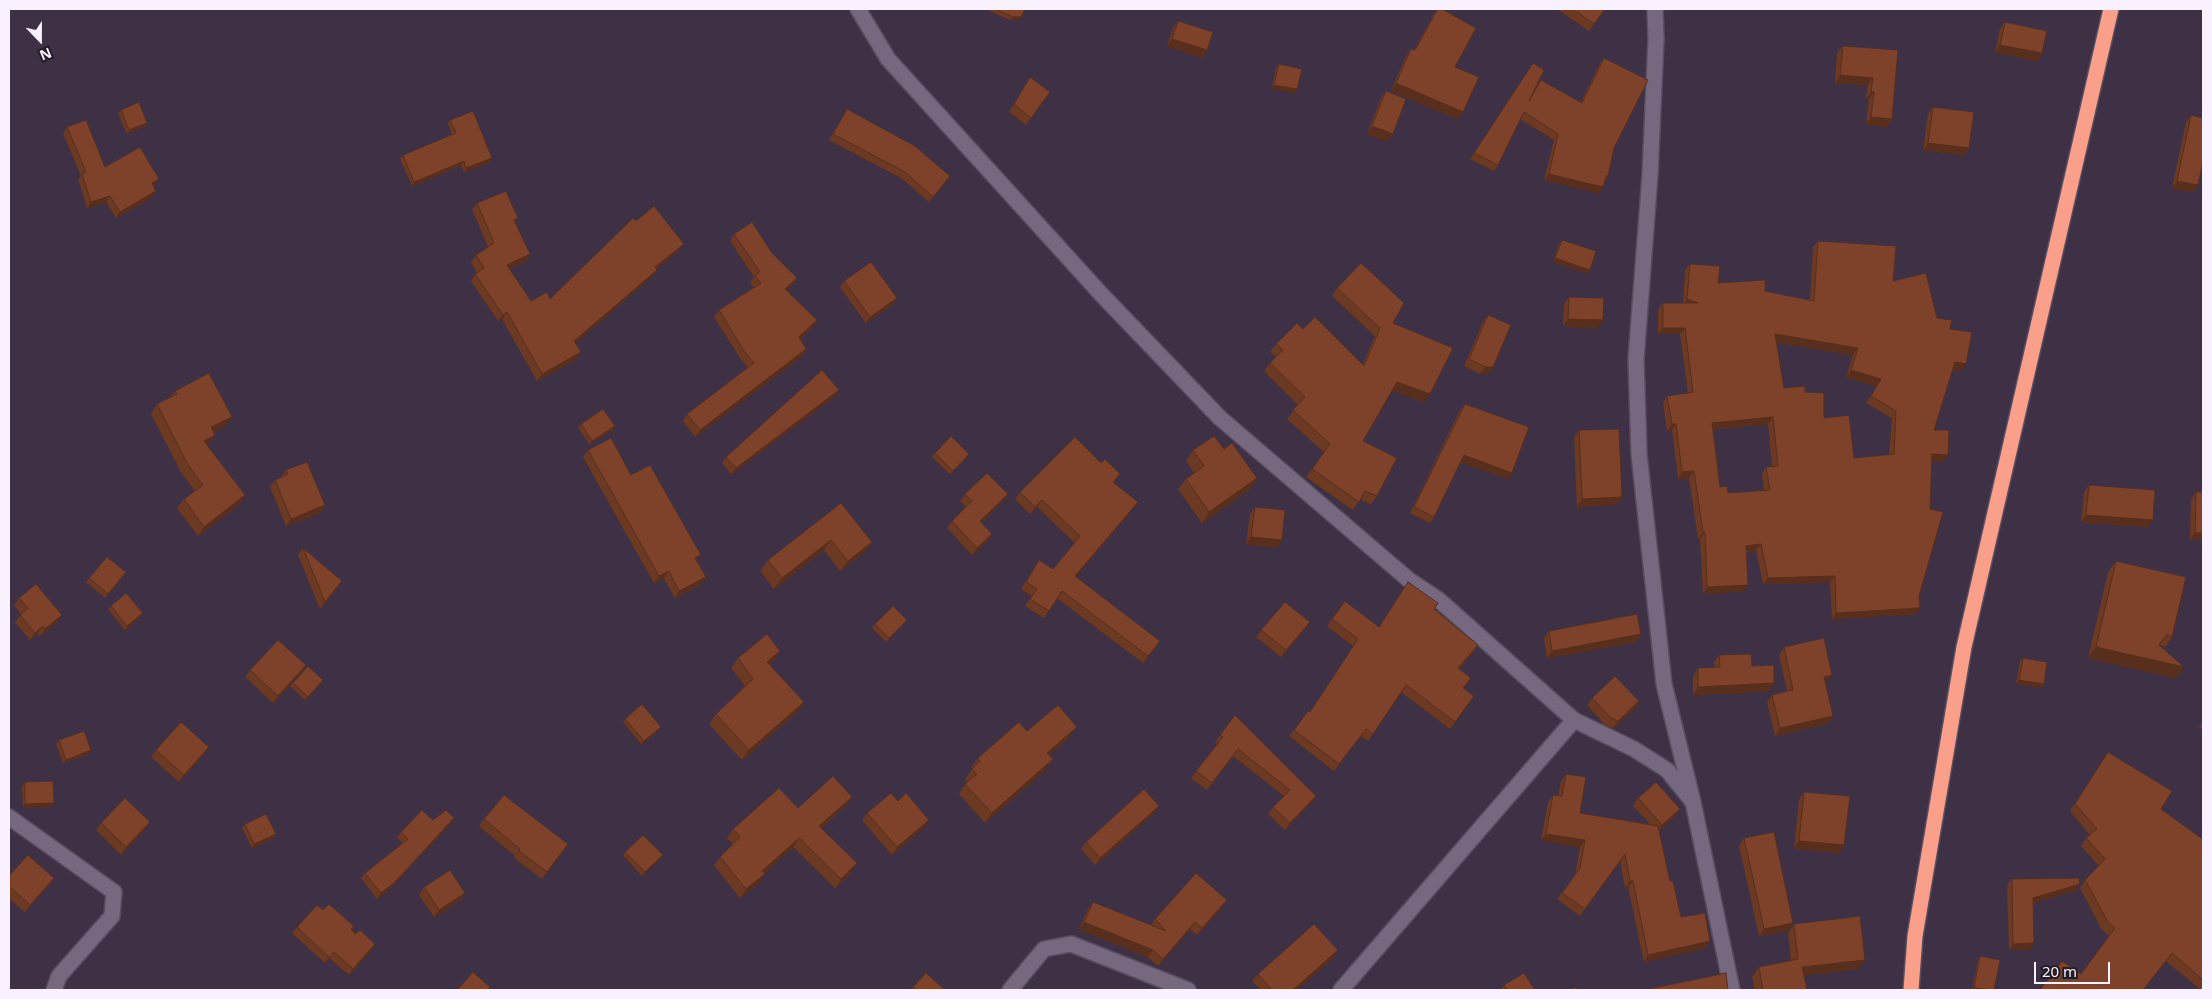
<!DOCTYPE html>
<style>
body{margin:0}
#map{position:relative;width:2212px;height:999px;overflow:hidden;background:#3e3146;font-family:"Noto Sans",sans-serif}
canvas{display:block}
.frame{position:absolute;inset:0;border:10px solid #f9f1fe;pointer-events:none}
.north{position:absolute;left:15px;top:15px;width:50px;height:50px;-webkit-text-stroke:4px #221c25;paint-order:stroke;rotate:158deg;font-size:14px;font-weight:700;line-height:20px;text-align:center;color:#f9f1fe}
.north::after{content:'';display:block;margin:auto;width:18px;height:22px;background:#f9f1fe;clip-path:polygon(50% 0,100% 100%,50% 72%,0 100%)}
.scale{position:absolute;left:2034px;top:962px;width:76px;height:22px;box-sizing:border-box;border:2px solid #f9f1fe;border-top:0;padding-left:6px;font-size:15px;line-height:18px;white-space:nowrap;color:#f9f1fe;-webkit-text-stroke:4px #221c25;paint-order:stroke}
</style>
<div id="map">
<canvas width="2212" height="999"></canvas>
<div class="frame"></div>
<div class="north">N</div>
<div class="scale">20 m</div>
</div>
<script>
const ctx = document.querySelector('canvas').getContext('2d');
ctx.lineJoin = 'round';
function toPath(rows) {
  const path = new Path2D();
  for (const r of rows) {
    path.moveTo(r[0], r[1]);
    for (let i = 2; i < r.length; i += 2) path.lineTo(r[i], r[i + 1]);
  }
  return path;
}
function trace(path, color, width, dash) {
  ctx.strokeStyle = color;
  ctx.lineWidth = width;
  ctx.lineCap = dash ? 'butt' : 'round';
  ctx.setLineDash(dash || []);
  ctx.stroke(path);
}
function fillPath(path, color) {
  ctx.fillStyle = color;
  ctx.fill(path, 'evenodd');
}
const street = toPath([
 [858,9,888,59,1101,294,1220,418,1409,580,1439,600,1574,720,1634,749,1667,770,1693,802],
 [1655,9,1656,39,1650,175,1636,359,1639,454,1664,684,1693,802,1732,990],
 [9,817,114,892,112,916,59,976,54,990],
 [1010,990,1044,949,1071,944,1188,990],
 [1341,990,1574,720]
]);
const highway = toPath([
 [1911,990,1915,936,1964,647,2111,9]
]);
trace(street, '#584d5e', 18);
trace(highway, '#584d5e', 18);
trace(street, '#76687f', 15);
trace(highway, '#f99f8a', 15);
fillPath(toPath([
 [989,9,1025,9,1019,20,1010,20,988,10],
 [1438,9,1455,67,1463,112,1458,119,1391,91,1406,56,1411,49,1414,50,1434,14],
 [1557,9,1605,9,1589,31],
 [1178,21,1207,50,1202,58,1167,46,1173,28],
 [2005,22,2042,53,2037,61,1995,52,2000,29],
 [1843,46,1898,50,1892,119,1887,127,1866,124,1869,99,1866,99,1868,85,1835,83,1837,53],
 [1604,58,1614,148,1608,176,1604,182,1603,187,1599,193,1544,180,1554,140,1520,119,1498,165,1494,171,1470,159,1533,63,1532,94,1541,80,1581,102,1599,65],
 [1279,64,1297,89,1295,93,1272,88,1276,68],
 [1030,77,1050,92,1026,125,1009,112],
 [1386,91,1387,141,1367,134,1381,98],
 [1933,107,1969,148,1964,155,1923,150,1928,114],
 [847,109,950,176,929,202,901,178,829,140],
 [121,110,147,123,145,126,127,134,118,113],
 [2191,115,2193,192,2172,188,2186,122],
 [450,120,490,162,464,172,461,165,412,186,400,159,403,155,452,134,448,123],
 [67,127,105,167,155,185,153,186,152,197,116,218,106,202,87,208,78,179,81,176,63,133],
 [477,203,518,218,515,222,530,254,526,261,509,268,531,301,550,299,636,221,679,250,656,269,657,270,652,276,575,343,581,352,576,359,537,381,502,319,498,321,471,281,475,274,477,273,471,262,476,255,488,247,472,209],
 [734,234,792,285,786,290,817,320,812,327,800,339,806,349,802,356,695,437,683,421,687,414,748,367,740,358,714,317,719,310,754,287,750,283,754,277,730,241],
 [1562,240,1590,270,1587,273,1553,262,1559,244],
 [1818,241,1893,281,1950,329,1961,371,1953,369,1934,430,1943,461,1932,461,1919,596,1920,608,1916,614,1832,619,1830,582,1763,584,1756,550,1747,552,1743,591,1703,594,1700,539,1698,539,1689,478,1678,479,1672,430,1667,431,1663,403,1667,396,1688,393,1680,334,1658,334,1658,310,1663,303,1683,303,1685,270,1690,264,1718,283,1810,300,1813,247],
 [1776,342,1853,355,1846,377,1877,386,1866,403,1892,418,1889,455,1854,458,1805,392,1784,388],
 [1768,424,1772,466,1766,467,1762,474,1764,490,1728,493,1720,487,1713,429],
 [844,281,897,298,893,304,866,323,840,287],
 [1337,288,1393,323,1424,402,1392,390,1363,441,1377,496,1371,504,1360,499,1353,510,1306,477,1324,452,1287,419,1298,405,1264,371,1270,363,1276,357,1270,352,1276,344,1303,329,1363,364,1375,336,1332,296],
 [1569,297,1598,328,1563,326,1564,304],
 [1488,315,1488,374,1480,374,1464,366,1483,322],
 [175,391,225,426,213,432,215,435,208,444,207,445,245,495,239,504,198,536,177,508,184,499,195,491,182,474,151,414,157,404,169,398],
 [834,397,731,474,722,463,726,457],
 [1465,404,1508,479,1461,462,1434,517,1430,523,1410,513,1460,410],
 [581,424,615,426,612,430,589,444,578,427],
 [1579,430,1617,504,1577,507,1574,437],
 [1224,449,1257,478,1250,489,1202,523,1178,489,1186,479,1194,473,1186,461,1193,450],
 [588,450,631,475,697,561,701,584,675,598,664,578,654,583,583,457],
 [935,453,967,457,950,474,932,457],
 [286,470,325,505,320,513,286,526,270,487,275,480,281,477],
 [1114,482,1133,509,1075,576,1160,641,1143,663,1057,598,1044,618,1025,606,1032,596,1021,589,1039,560,1053,569,1075,543,1037,507,1030,514,1015,499,1020,492],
 [2089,485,2148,527,2081,522,2084,492],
 [2196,492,2203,540,2190,540,2191,499],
 [965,494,1002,502,981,523,987,541,972,555,947,528,952,521,966,507,960,501],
 [841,503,872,542,864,552,840,571,824,550,774,589,760,571,768,560],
 [1255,507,1277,548,1246,544,1250,514],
 [303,548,342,581,337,588,320,609,298,555],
 [2116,561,2172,637,2165,647,2159,644,2159,645,2176,678,2088,658,2108,572],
 [123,576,105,598,86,582,89,578],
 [19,598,57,622,40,636,38,633,30,640,15,622,21,614,14,605],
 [1345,601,1379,627,1434,609,1473,652,1459,669,1463,688,1474,696,1450,729,1401,692,1368,741,1361,736,1334,771,1289,736,1294,730,1310,712,1353,646,1327,626],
 [111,606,140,617,125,630,108,609],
 [907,620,905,623,886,642,872,628,875,624],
 [1305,629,1281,657,1256,637,1261,630],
 [1549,631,1641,634,1636,642,1547,658,1544,638],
 [1784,647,1827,682,1825,683,1833,716,1828,723,1775,736,1767,702,1772,695,1787,691,1779,655],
 [780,651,773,661,769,664,804,702,797,712,742,760,709,724,716,714,745,686,731,668,738,658],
 [1719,655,1752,666,1769,691,1693,695,1693,676,1698,668,1715,668,1714,662],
 [2023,658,2044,684,2041,688,2016,683,2020,661],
 [306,665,301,673,273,703,245,677,250,670],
 [323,680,305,700,290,686,293,683],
 [1592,698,1639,701,1634,709,1613,728,1605,725,1587,705],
 [625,719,661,727,659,730,641,744,623,722],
 [2203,721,2203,730,2199,727],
 [1027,731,1070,737,1049,755,1053,759,1046,769,985,823,959,794,965,784,968,782,965,779,972,769,971,768,978,758],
 [1220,735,1316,796,1311,803,1285,830,1268,814,1273,807,1284,796,1233,756,1207,790,1191,778,1218,744,1215,742],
 [59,740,88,754,63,763,56,744],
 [156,750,204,754,179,782,151,757],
 [2108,752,2161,809,2201,838,2203,836,2203,990,2201,990,2166,961,2081,974,2109,936,2102,930,2080,888,2085,880,2099,866,2081,846,2086,838,2090,835,2070,811],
 [1566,774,1580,813,1650,824,1633,806,1638,798,1680,809,1675,816,1659,830,1670,881,1681,917,1705,948,1644,962,1628,887,1625,888,1620,861,1580,916,1557,899,1575,875,1580,847,1541,840,1548,802,1553,795,1558,796,1561,781],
 [25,782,54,803,52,806,23,808,22,786],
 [1804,792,1839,853,1794,848,1799,799],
 [852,797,845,806,821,828,851,872,835,888,793,847,764,873,759,883,740,898,714,865,720,857,733,844,727,838,733,829,798,808],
 [898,801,924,827,892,855,862,820,867,813],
 [1154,813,1095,865,1081,849,1086,842],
 [484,819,568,844,542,879,514,858,515,856,479,826],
 [433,820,450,824,390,888,377,899,361,878,365,873,403,843,397,838,401,832],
 [101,823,145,829,121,855,96,830],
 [245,824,273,838,252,848,242,828],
 [1744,838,1793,923,1788,930,1759,936,1739,846],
 [625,852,660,859,642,876,623,855],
 [9,876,54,878,49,885,25,912,9,898],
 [2012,879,2076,890,2033,903,2030,949,2009,950,2007,885],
 [424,887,465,893,460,900,434,917,419,895],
 [1093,902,1151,925,1155,919,1222,907,1197,935,1190,929,1158,966,1148,957,1079,929,1088,909],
 [323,910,354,926,352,929,355,934,375,944,371,950,349,975,329,958,325,963,292,933,297,927],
 [1794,924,1865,960,1858,969,1804,975,1807,990,1755,990,1752,977,1759,967,1791,961,1788,933],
 [1980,956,1994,990,1972,990,1978,960],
 [1333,958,1296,990,1261,990,1252,981,1258,974],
 [1504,985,1535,990,1501,990],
 [913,987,945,990,911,990]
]), '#6c3923');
fillPath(toPath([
 [1013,17,1021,17,1019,20,1010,20],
 [1172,39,1207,50,1202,58,1167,46],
 [2000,45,2042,53,2037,61,1995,52],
 [1840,75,1873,78,1868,85,1835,83],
 [1396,83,1463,112,1458,119,1391,91],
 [1274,85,1297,89,1295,93,1272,88],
 [1871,92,1874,92,1869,99,1866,99],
 [1871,117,1892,119,1887,127,1866,124],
 [147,123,145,126,127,134,129,130],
 [1372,126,1393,134,1387,141,1367,134],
 [1928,143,1969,148,1964,155,1923,150],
 [492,158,490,162,464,172,466,168],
 [464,161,461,165,412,186,414,182],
 [1549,174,1603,187,1599,193,1544,180],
 [950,176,946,182,929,202,933,197],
 [159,179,155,185,148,189,152,183],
 [2177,181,2198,185,2193,192,2172,188],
 [156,191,152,197,116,218,120,212],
 [110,196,106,202,87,208,91,202],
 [684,244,679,250,650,274,655,267],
 [530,254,526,261,502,272,507,265],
 [1555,258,1590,270,1587,273,1553,262],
 [657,270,652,276,570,348,574,341],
 [797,278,792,285,780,296,785,289],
 [897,298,893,304,866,323,870,317],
 [1687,299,1698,303,1683,306],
 [507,312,502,319,498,321,503,315],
 [1568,319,1603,320,1598,328,1563,326],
 [817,320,812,327,795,344,799,337],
 [1663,328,1685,328,1680,334,1658,334],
 [1775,334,1858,348,1853,355,1771,341],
 [806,349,802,356,695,437,700,430],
 [581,352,576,359,537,381,542,374],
 [1955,362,1966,364,1961,371,1951,369],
 [1485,367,1493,367,1488,374,1480,374],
 [1851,370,1881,379,1877,386,1846,377],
 [1397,382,1430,394,1424,402,1391,390],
 [839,390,834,397,731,474,736,468],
 [232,417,225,426,205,436,211,427],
 [1773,417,1768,424,1707,429,1712,423],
 [1672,424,1676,424,1672,430,1667,431],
 [615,426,612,430,589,444,592,441],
 [215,435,208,444,197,450,204,441],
 [1932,454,1948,455,1943,461,1928,461],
 [1464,455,1512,473,1508,479,1460,462],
 [1694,471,1689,478,1678,479,1682,472],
 [1257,478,1250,489,1202,523,1209,512],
 [1008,494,1002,502,975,529,980,521],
 [245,495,239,504,198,536,204,527],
 [1622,497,1617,504,1577,507,1582,499],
 [1042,500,1037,507,1030,514,1035,507],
 [1138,502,1133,509,1070,583,1075,576],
 [325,505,320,513,286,526,291,519],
 [2086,515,2153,520,2148,527,2081,522],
 [1703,532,1705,532,1700,539,1698,539],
 [2195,533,2203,533,2203,540,2190,540],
 [992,534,987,541,972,555,977,548],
 [1251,537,1282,540,1277,548,1246,544],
 [831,540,824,550,774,589,782,578],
 [872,542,864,552,840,571,848,561],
 [1761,544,1756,550,1742,552,1746,546],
 [669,571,664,578,654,583,659,576],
 [1835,576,1830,582,1763,584,1768,578],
 [706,577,701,584,675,598,679,591],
 [342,581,337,588,320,609,325,602],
 [1748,585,1743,591,1703,594,1707,587],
 [1920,608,1916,614,1832,619,1836,613],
 [143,613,140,617,125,630,127,626],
 [62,615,57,622,40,636,45,629],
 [907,620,905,623,886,642,889,638],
 [1310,622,1305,629,1281,657,1286,650],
 [43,626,38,633,30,640,35,633],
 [1641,634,1636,642,1547,658,1552,651],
 [1478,645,1473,652,1453,675,1458,668],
 [2096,647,2184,667,2176,678,2088,658],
 [780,651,773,661,760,672,767,662],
 [306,665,301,673,273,703,278,696],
 [1832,675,1827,682,1819,684,1824,677],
 [2019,680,2044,684,2041,688,2016,683],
 [1774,683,1769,691,1693,695,1698,687],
 [1639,701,1634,709,1613,728,1618,721],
 [804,702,797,712,742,760,749,750],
 [1833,716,1828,723,1775,736,1780,728],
 [661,727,659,730,641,744,644,741],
 [1077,727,1070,737,1040,762,1047,753],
 [209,747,204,754,179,782,184,775],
 [91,750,88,754,63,763,66,760],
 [1053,759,1046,769,985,823,992,813],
 [1316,796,1311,803,1285,830,1290,823],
 [852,797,845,806,813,834,819,826],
 [54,803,52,806,23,808,25,804],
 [1159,806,1154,813,1095,865,1100,858],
 [1680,809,1675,816,1657,832,1662,825],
 [454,818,450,824,390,888,377,899,381,893],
 [929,820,924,827,892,855,897,847],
 [150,822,145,829,121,855,126,847],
 [276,834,273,838,252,848,254,844],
 [1546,834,1585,840,1580,847,1541,840],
 [799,838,793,847,756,880,762,871],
 [1799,841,1844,845,1839,853,1794,848],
 [663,855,660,859,642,876,645,872],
 [857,863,851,872,835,888,841,879],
 [765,874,759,883,740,898,746,889],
 [54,878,49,885,25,912,30,905],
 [1630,881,1633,881,1628,887,1625,888],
 [2080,884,2076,890,2029,904,2033,898],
 [465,893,460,900,434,917,439,910],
 [1227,900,1222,907,1197,935,1202,928],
 [1084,922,1153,950,1148,957,1079,929],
 [1195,922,1190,929,1158,966,1163,959],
 [1793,923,1788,930,1759,936,1764,929],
 [1710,941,1705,948,1644,962,1648,955],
 [2034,943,2030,949,2009,950,2013,944],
 [375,944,371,950,349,975,353,969],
 [1338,950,1333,958,1296,990,1293,990],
 [1865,960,1858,969,1796,976,1802,967],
 [1974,988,1990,990,1972,990]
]), '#582e1d');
const building = toPath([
 [995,9,1025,9,1021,17,1013,17,995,9],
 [1438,9,1442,9,1476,28,1455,67,1479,77,1463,112,1396,83,1411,49,1415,50,1438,9],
 [1573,9,1605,9,1594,24,1573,9],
 [1178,21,1213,32,1207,50,1172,39,1178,21],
 [2005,22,2047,31,2042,53,2000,45,2005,22],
 [1843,46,1898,50,1892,119,1871,117,1874,92,1871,92,1873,78,1840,75,1843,46],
 [1604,58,1648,80,1614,148,1608,176,1606,176,1603,187,1549,174,1558,134,1524,112,1498,165,1474,153,1533,63,1544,70,1529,101,1541,80,1582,103,1604,58],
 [1279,64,1302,69,1297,89,1274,85,1279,64],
 [1030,77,1050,92,1031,118,1014,104,1030,77],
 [1386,91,1406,99,1393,134,1372,126,1386,91],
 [139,102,147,123,129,130,121,110,139,102],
 [1933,107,1974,112,1969,148,1928,143,1933,107],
 [847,109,915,146,950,176,933,197,905,172,833,134,847,109],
 [473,111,492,158,466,168,464,161,414,182,403,155,456,133,450,120,473,111],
 [2191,115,2203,118,2203,161,2198,185,2177,181,2191,115],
 [86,120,105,167,140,147,159,179,152,183,156,191,120,212,110,196,91,202,82,174,86,172,67,127,86,120],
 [506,191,518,218,514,220,530,254,507,265,531,301,547,292,550,299,633,218,636,221,654,206,684,244,655,267,657,270,574,341,581,352,542,374,507,312,503,315,475,274,484,268,476,255,494,243,477,203,506,191],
 [752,222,772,253,797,278,785,289,817,320,799,337,806,349,700,430,687,414,754,363,744,351,719,310,761,283,755,276,760,272,734,234,752,222],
 [1562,240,1596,251,1590,270,1555,258,1562,240],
 [1818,241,1896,246,1893,281,1926,273,1937,318,1952,320,1950,329,1972,332,1966,364,1955,362,1934,430,1949,430,1948,455,1932,454,1930,509,1943,512,1919,596,1920,608,1836,613,1835,576,1768,578,1761,544,1746,546,1748,585,1707,587,1705,532,1703,532,1694,471,1682,472,1676,424,1672,424,1667,396,1693,392,1685,328,1663,328,1663,303,1698,303,1687,299,1690,264,1720,266,1718,283,1765,280,1765,291,1814,301,1818,241],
 [1775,334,1858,348,1851,370,1881,379,1871,396,1896,411,1894,454,1854,458,1849,415,1824,418,1824,393,1805,392,1805,386,1784,388,1775,334],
 [1773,417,1778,466,1766,467,1770,490,1728,493,1727,486,1720,487,1712,423,1773,417],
 [871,262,897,298,870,317,844,281,871,262],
 [1361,263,1404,303,1393,323,1453,348,1430,394,1397,382,1363,441,1397,458,1377,496,1365,491,1359,502,1312,469,1330,444,1293,410,1305,397,1270,363,1283,350,1276,344,1297,323,1303,329,1315,317,1364,366,1380,328,1337,288,1361,263],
 [1569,297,1604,298,1603,320,1568,319,1569,297],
 [1488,315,1511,325,1493,367,1485,367,1469,359,1488,315],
 [822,370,839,390,736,468,726,457,822,370],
 [209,373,232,417,211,427,215,435,204,441,245,495,204,527,184,499,203,485,188,465,157,404,177,394,175,391,209,373],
 [1465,404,1529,427,1512,473,1464,455,1434,517,1414,507,1465,404],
 [603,409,615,426,592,441,581,424,603,409],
 [1619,429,1622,497,1582,499,1579,430,1619,429],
 [951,436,969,454,953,471,935,453,951,436],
 [1214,436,1224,449,1232,443,1257,478,1209,512,1186,479,1204,466,1193,450,1214,436],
 [1075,437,1101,463,1105,459,1120,474,1113,482,1138,502,1075,576,1160,641,1148,656,1062,591,1049,611,1030,599,1037,589,1026,582,1039,560,1053,569,1080,536,1042,500,1035,507,1020,492,1075,437],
 [611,438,631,475,650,465,701,555,695,558,706,577,679,591,669,571,659,576,588,450,611,438],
 [307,462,325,505,291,519,275,480,288,474,286,470,307,462],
 [987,473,1008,494,980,521,992,534,977,548,952,521,972,501,965,494,987,473],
 [2089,485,2155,490,2153,520,2086,515,2089,485],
 [2196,492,2203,492,2203,533,2195,533,2196,492],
 [841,503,872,542,848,561,831,540,782,578,768,560,841,503],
 [1255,507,1285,510,1282,540,1251,537,1255,507],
 [303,548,342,581,325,602,303,548],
 [107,557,126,572,108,594,89,578,107,557],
 [2116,561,2186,577,2172,637,2167,634,2159,645,2184,667,2096,647,2116,561],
 [1408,582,1438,603,1434,609,1478,645,1458,668,1471,678,1463,688,1474,696,1455,722,1406,685,1373,734,1366,729,1339,764,1294,730,1308,711,1310,712,1358,639,1332,619,1345,601,1379,627,1408,582],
 [36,584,62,615,45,629,43,626,35,633,20,615,28,608,19,598,36,584],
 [126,593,143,613,127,626,111,606,126,593],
 [1285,602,1310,622,1286,650,1261,630,1285,602],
 [893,606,907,620,889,638,875,624,893,606],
 [1637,614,1641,634,1552,651,1549,631,1637,614],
 [767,634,780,651,767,662,804,702,749,750,716,714,753,679,738,658,767,634],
 [1824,638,1832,675,1824,677,1833,716,1780,728,1772,695,1793,690,1784,647,1824,638],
 [278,640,306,665,278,696,250,670,278,640],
 [1751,654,1752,666,1774,665,1774,683,1698,687,1698,668,1720,667,1719,655,1751,654],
 [2023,658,2047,662,2044,684,2019,680,2023,658],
 [308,666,323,680,308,697,293,683,308,666],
 [1615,676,1639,701,1618,721,1610,717,1592,698,1615,676],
 [642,704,661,727,644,741,625,719,642,704],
 [1058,705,1077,727,1047,753,1053,759,992,813,965,784,977,774,972,769,980,761,978,758,1019,722,1027,731,1058,705],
 [1235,715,1316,796,1290,823,1273,807,1290,790,1238,749,1212,783,1196,771,1223,737,1220,735,1235,715],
 [181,722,209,747,184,775,156,750,181,722],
 [84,731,91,750,66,760,59,740,84,731],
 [2108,752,2172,791,2161,809,2201,838,2203,836,2203,980,2172,953,2143,990,2040,990,2062,961,2081,974,2115,928,2108,922,2085,880,2105,859,2086,838,2097,829,2075,804,2108,752],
 [1566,774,1586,777,1580,813,1658,826,1670,881,1673,881,1681,917,1705,913,1710,941,1648,955,1633,881,1630,881,1625,854,1585,909,1562,893,1580,868,1585,840,1546,834,1553,795,1562,796,1566,774],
 [833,776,852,797,819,826,857,863,841,879,799,838,762,871,765,874,746,889,720,857,740,837,733,829,779,788,798,808,833,776],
 [53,781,54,803,25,804,25,782,53,781],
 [1656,782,1680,809,1662,825,1638,798,1656,782],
 [1144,789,1159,806,1100,858,1086,842,1144,789],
 [1804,792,1850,796,1844,845,1799,841,1804,792],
 [891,793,898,801,906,793,929,820,897,847,867,813,891,793],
 [504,795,568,844,547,872,519,851,520,849,484,819,504,795],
 [125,798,150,822,126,847,101,823,125,798],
 [422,810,433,820,446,810,454,818,394,883,381,893,365,873,408,839,401,832,422,810],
 [266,814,276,834,254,844,245,824,266,814],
 [1774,832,1793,923,1764,929,1744,838,1774,832],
 [643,835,663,855,645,872,625,852,643,835],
 [28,855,54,878,30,905,9,886,9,876,28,855],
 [450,870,465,893,439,910,424,887,450,870],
 [1196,873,1227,900,1202,928,1195,922,1163,959,1153,950,1084,922,1093,902,1166,931,1155,919,1196,873],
 [2079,878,2080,884,2033,898,2034,943,2013,944,2012,879,2079,878],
 [329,904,354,926,351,929,355,934,360,930,375,944,353,969,334,952,329,957,297,927,317,905,323,910,329,904],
 [1860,916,1865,960,1802,967,1807,990,1763,990,1759,967,1798,959,1794,924,1860,916],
 [1314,924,1338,950,1293,990,1272,990,1258,974,1314,924],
 [1980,956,2000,960,1994,990,1974,988,1980,956],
 [473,972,490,987,488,990,459,990,458,989,473,972],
 [926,973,945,990,917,990,913,987,926,973],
 [1524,973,1535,990,1507,990,1504,985,1524,973],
 [1726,973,1728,990,1644,990,1726,973],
 [1576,987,1578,990,1569,990,1576,987]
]);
fillPath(building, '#7d4229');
trace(building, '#582e1d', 1);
</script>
